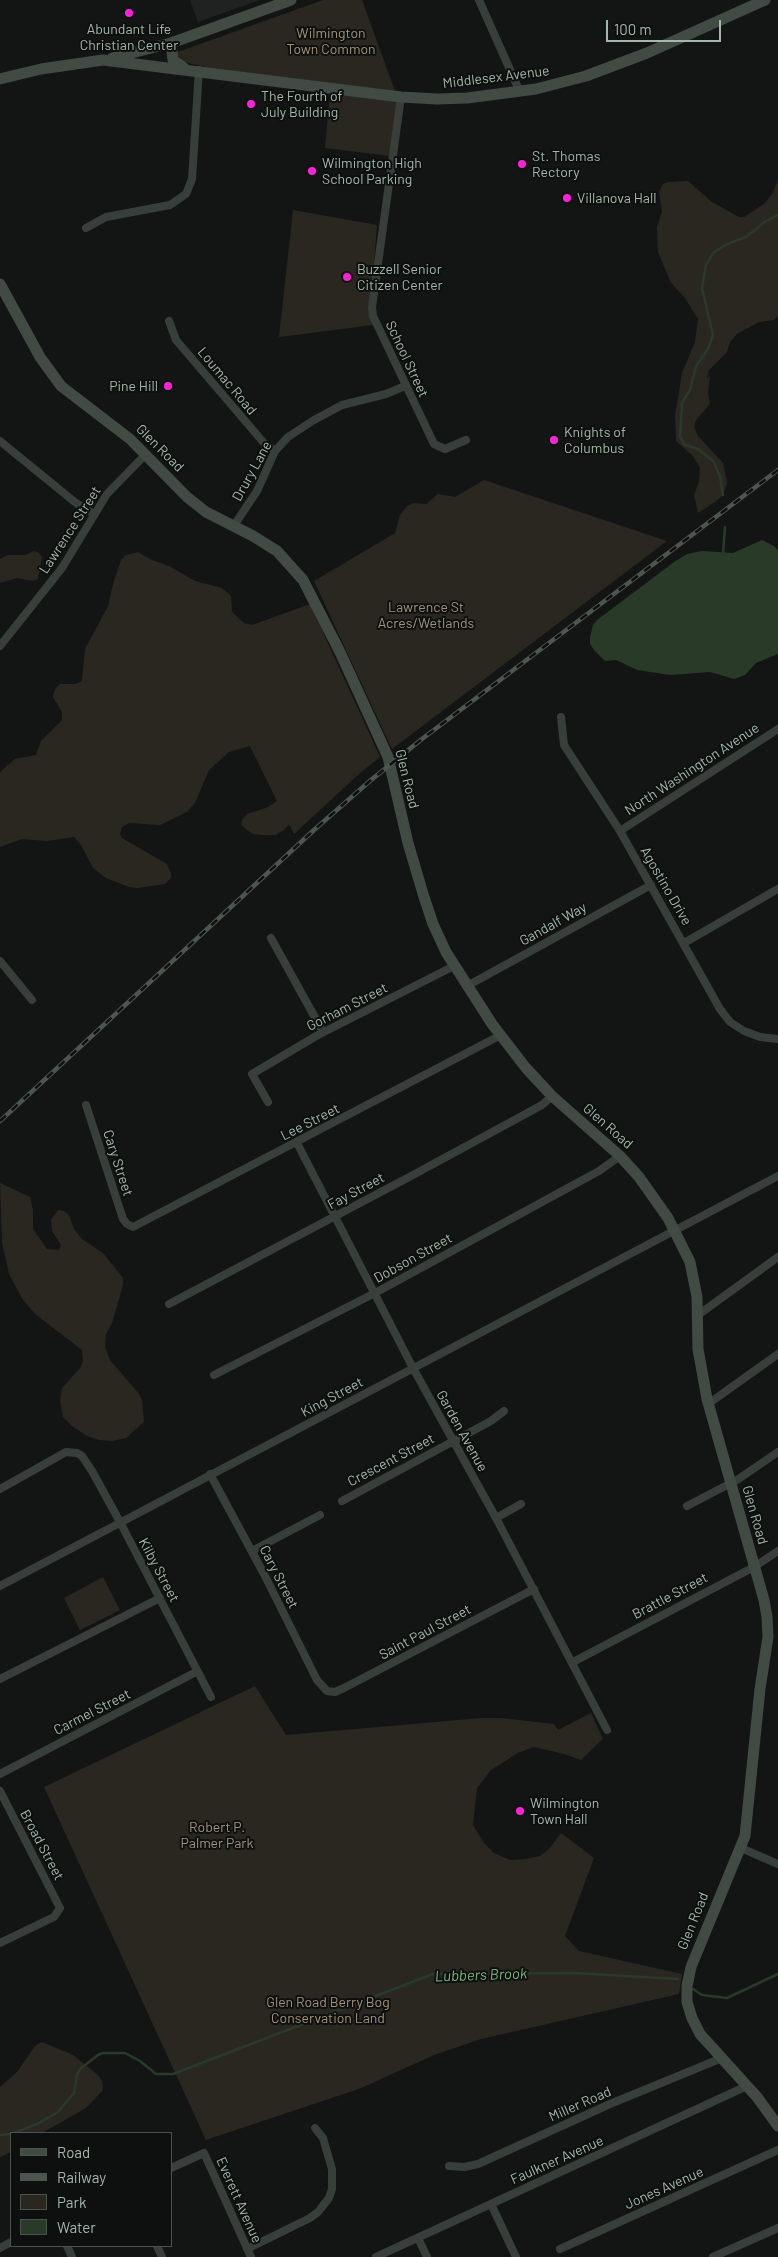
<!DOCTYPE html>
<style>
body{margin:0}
#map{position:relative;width:778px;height:2257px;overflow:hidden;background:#131514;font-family:Barlow,sans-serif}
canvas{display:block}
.legend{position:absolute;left:10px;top:2132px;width:162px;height:115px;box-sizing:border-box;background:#0e100f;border:1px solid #4a534c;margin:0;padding:6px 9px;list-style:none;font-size:15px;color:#a4b7a8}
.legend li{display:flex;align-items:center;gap:10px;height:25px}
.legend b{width:25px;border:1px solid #4a534c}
.scale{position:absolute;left:606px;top:20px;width:115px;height:22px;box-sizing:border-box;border:2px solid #a4b7a8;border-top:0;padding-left:6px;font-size:15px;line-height:18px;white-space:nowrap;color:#a4b7a8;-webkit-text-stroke:4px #0e100f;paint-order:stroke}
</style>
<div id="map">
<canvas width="778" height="2257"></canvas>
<ul class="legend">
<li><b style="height:6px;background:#424a44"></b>Road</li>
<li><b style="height:6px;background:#4d554f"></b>Railway</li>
<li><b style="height:14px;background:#2a2721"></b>Park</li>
<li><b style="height:14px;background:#293a29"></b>Water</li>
</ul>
<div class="scale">100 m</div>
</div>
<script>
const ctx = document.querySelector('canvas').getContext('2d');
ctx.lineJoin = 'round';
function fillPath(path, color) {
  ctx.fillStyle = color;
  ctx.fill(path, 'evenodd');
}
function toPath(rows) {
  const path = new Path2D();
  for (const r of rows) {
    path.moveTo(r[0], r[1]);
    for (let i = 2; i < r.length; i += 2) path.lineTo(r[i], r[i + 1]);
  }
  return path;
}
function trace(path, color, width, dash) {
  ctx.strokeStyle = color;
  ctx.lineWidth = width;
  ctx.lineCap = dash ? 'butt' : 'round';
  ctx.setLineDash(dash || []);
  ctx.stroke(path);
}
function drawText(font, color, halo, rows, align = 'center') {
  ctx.font = font + ' Barlow,sans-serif';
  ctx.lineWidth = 4;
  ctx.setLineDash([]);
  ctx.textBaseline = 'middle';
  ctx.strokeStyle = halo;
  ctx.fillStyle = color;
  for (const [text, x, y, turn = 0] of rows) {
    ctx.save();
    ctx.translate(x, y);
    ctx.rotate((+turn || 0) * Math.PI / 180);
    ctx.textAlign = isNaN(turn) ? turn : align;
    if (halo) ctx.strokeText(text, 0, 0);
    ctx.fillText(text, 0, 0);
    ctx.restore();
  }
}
fillPath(toPath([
 [190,0,260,0,198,22]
]), '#1f2221');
fillPath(toPath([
 [323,0,362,0,395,91,210,68,184,62,178,56,178,52],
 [330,93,397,100,390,156,325,148],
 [778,179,778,316,774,320,759,322,737,334,730,342,727,352,709,370,707,379,710,376,708,393,710,404,696,420,694,426,698,436,723,463,727,483,723,495,715,502,698,513,694,495,699,482,700,468,693,456,676,441,675,416,682,373,695,342,698,319,685,298,671,283,658,252,657,227,662,211,659,192,663,184,668,182,688,181,712,202,739,217,744,217,764,204,773,193],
 [293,210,377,225,370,313,373,325,279,337],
 [484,480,667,541,392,749,314,581,395,533,400,515,407,506,414,503,426,504,438,494,455,497],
 [34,551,39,553,42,557,38,579,32,581,17,578,0,583,0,559,8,555,25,555],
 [138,552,152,560,169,566,195,581,222,588,231,596,232,612,244,623,252,625,310,604,380,757,359,774,294,834,289,824,284,830,276,835,262,835,253,834,247,830,241,825,242,820,247,814,266,808,277,801,250,746,229,752,209,770,195,803,187,812,160,825,129,823,122,827,120,834,122,838,167,864,171,873,171,878,165,884,137,888,129,887,106,878,93,868,81,845,74,837,47,841,22,839,0,847,0,772,15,759,36,755,41,741,62,720,62,712,53,697,55,689,60,684,75,684,82,681,85,649,108,606,113,584,121,560,126,555],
 [0,1183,30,1197,33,1210,33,1229,47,1249,59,1250,61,1245,52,1231,51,1220,58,1210,64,1211,69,1215,74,1229,82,1239,103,1253,123,1278,123,1285,112,1323,106,1334,105,1347,110,1360,139,1394,142,1400,144,1422,126,1438,112,1441,99,1440,87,1436,72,1426,63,1417,60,1400,62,1388,81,1367,83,1361,82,1350,35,1314,23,1300,9,1274,2,1242],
 [103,1577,120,1610,80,1630,64,1598],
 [255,1686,286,1735,482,1718,501,1718,554,1724,558,1730,591,1713,603,1739,581,1760,564,1754,534,1747,518,1753,491,1770,477,1788,473,1825,484,1843,494,1853,510,1860,526,1859,540,1856,549,1849,561,1833,594,1858,565,1936,579,1951,682,1974,679,1994,481,2039,434,2055,359,2089,206,2140,44,1787],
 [42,2042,73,2055,98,2075,102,2081,103,2090,86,2108,42,2133,11,2133,11,2152,0,2157,0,2087,17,2072,35,2046]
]), '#2a2721');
fillPath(toPath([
 [762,540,774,546,778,550,778,654,756,663,745,675,734,679,710,672,670,675,637,670,616,660,605,661,594,650,590,644,590,637,593,625,597,620,674,562,687,554,702,551,733,553]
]), '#293a29');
trace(toPath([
 [723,495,720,476,713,461,698,449,685,445,680,437,682,403,690,390,696,366,708,349,713,335,702,288,706,265,714,252,727,244,746,237,766,221,778,215],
 [723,554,725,527],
 [693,1989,702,1995,727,1998,778,1974],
 [14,2133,37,2124,58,2112,74,2093,77,2075,80,2069,98,2055,103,2053,125,2053,140,2061,156,2074,173,2074,433,1974,574,1973,678,1979],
 [0,2135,11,2134]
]), '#293a29', 2.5);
trace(toPath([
 [479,0,520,92],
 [401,97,372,307,373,316,434,444,445,449,466,440],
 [86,228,106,217,170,205,186,194,192,179,199,70],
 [169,321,176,340,264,443,275,451],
 [0,441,76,503,94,514],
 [233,527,257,491,275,451,288,437,314,420,342,405,386,394,405,386],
 [0,646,62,568,107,494,146,454],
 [561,717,564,745,620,831,720,1009,730,1022,744,1031,760,1037,778,1039],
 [620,831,778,729],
 [271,938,323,1032],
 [684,943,778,889],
 [0,961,32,1000],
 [467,986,651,885],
 [268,1102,252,1074,318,1035,454,966],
 [86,1105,123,1219,127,1224,133,1227,501,1035],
 [297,1143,413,1368,496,1518,607,1730],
 [169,1304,413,1175,542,1105,552,1096],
 [698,1315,778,1257],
 [214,1375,375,1293,599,1171,620,1156],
 [708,1404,778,1354],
 [210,1474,264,1574,317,1680,327,1691,335,1692,344,1688,534,1589],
 [0,1489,66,1452,77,1453,82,1456,92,1471,120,1522,211,1697],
 [342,1501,491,1421,504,1411],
 [687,1506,737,1480,778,1452],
 [496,1518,521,1504],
 [252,1551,320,1515],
 [0,1586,778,1176],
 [573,1662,754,1567,778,1551],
 [0,1679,160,1598],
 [0,1774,196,1672],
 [0,1791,60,1908,54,1917,0,1943],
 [741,1848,778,1864],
 [449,2166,464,2167,478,2164,610,2104,722,2058],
 [171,2168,204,2153,251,2257],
 [491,2204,516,2257],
 [418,2238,427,2257],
 [67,2246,72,2257],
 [157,2246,162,2257],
 [0,2248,11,2242],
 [247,2249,310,2218,318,2212,329,2198,332,2189,332,2169,323,2138,315,2128],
 [560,2249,778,2150],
 [376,2257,747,2086],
 [713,2257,778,2228]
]), '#383f3b', 8);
trace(toPath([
 [171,43,173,60,184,68],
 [112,58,171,43,291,0],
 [0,79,41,69,103,60,401,97,437,99,467,98,536,89,586,76,647,53,765,0],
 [0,284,40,357,61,386,130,439,187,497,206,512,253,536,277,551,303,580,339,650,388,757,408,843,424,897,433,924,446,952,492,1024,526,1068,552,1096,620,1156,639,1177,668,1218,690,1262,697,1297,698,1349,707,1399,764,1600,767,1617,768,1637,760,1689,745,1836,691,1967,687,1986,687,2002,692,2018,700,2034,757,2097,778,2126]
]), '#424a44', 11);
const rail = toPath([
 [0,1121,314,830,371,780,422,739,778,470]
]);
trace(rail, '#4d554f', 4.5);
trace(rail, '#0e100f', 2.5, [8]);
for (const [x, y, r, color] of [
 [129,13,5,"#ff21d7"],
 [251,104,5,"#ff21d7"],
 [522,164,5,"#ff21d7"],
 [312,171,5,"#ff21d7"],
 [567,198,5,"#ff21d7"],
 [347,277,5,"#ff21d7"],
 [168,386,5,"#ff21d7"],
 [554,440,5,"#ff21d7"],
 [520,1811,5,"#ff21d7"]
]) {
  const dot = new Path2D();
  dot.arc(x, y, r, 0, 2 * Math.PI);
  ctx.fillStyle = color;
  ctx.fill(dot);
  trace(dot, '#0e100f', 2);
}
drawText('14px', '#a4b7a8', '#0e100f', [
 ["Abundant Life",129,29,"center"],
 ["Christian Center",129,45,"center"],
 ["The Fourth of",261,96],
 ["July Building",261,112],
 ["St. Thomas",532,156],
 ["Rectory",532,172],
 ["Wilmington High",322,163],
 ["School Parking",322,179],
 ["Villanova Hall",577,198],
 ["Buzzell Senior",357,269],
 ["Citizen Center",357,285],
 ["Pine Hill",158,386,"right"],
 ["Knights of",564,432],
 ["Columbus",564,448],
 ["Wilmington",530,1803],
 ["Town Hall",530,1819]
], 'left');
drawText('14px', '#a39179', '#0e100f', [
 ["Wilmington",331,33],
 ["Town Common",331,49],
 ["Lawrence St",426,607],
 ["Acres/Wetlands",426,623],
 ["Robert P.",217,1827],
 ["Palmer Park",217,1843],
 ["Glen Road Berry Bog",328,2002],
 ["Conservation Land",328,2018]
]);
drawText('14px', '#a4b7a8', '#0e100f', [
 ["Middlesex Avenue",496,77,-7],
 ["School Street",407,359,65],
 ["Loumac Road",227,381,50],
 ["Glen Road",160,448,45],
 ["Drury Lane",252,471,-61],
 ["Lawrence Street",70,530,-57],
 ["North Washington Avenue",692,769,-33],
 ["Glen Road",407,779,76],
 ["Agostino Drive",666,886,60],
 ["Gandalf Way",553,924,-29],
 ["Gorham Street",347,1007,-27],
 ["Lee Street",310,1122,-27],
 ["Glen Road",608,1126,41],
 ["Cary Street",118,1163,72],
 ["Fay Street",356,1191,-28],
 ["Dobson Street",413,1258,-29],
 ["King Street",332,1397,-28],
 ["Garden Avenue",462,1431,61],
 ["Crescent Street",391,1460,-28],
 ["Glen Road",755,1515,74],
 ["Kilby Street",159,1570,62],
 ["Cary Street",279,1577,63],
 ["Brattle Street",670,1596,-28],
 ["Saint Paul Street",425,1632,-28],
 ["Carmel Street",92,1712,-27],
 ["Broad Street",42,1845,62],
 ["Glen Road",693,1921,-68],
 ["Miller Road",580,2104,-24],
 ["Faulkner Avenue",557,2160,-24],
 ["Jones Avenue",664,2188,-24],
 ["Everett Avenue",239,2200,66]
]);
drawText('italic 15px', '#79b578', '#0e100f', [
 ["Lubbers Brook",481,1975,-2]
]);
</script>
